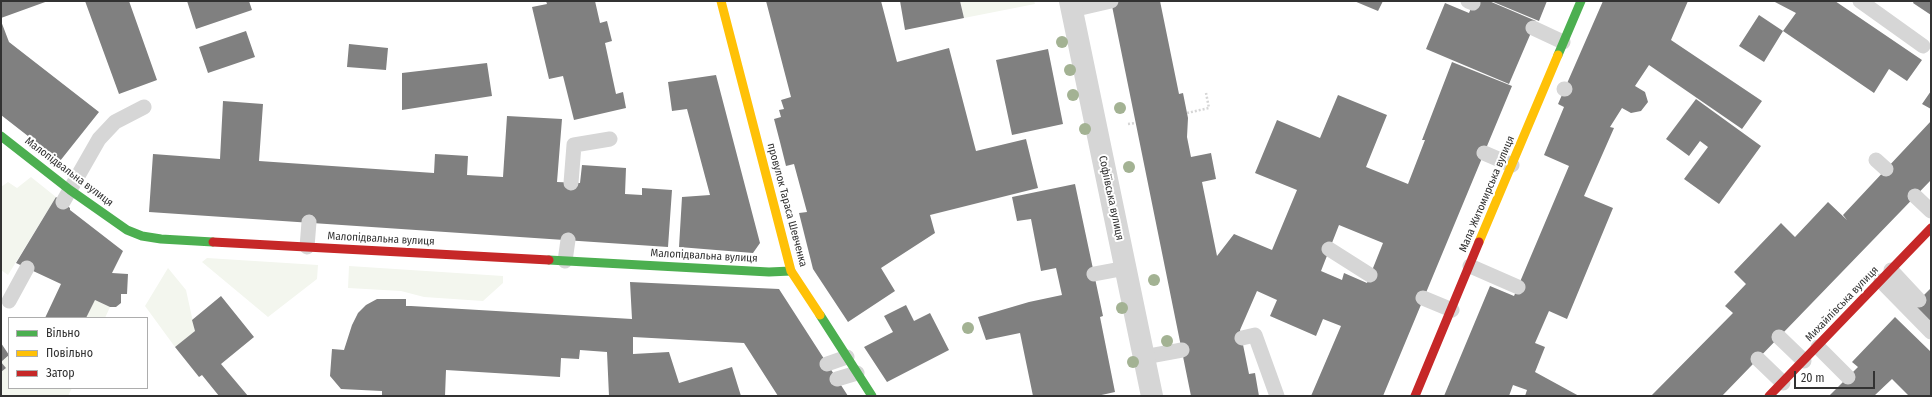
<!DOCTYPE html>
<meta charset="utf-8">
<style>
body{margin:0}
#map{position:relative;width:1932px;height:397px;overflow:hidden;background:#fff;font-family:"Fira Sans Condensed",sans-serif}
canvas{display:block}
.frame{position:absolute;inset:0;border:2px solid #323232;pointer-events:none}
.legend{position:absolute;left:8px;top:317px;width:140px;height:72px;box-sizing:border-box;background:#fff;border:1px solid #adadad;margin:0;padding:5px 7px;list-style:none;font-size:12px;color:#323232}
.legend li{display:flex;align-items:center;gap:8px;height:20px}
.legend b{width:20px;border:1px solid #adadad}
.scale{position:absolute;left:1794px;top:371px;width:81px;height:18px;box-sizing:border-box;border:2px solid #323232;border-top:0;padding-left:5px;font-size:12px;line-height:14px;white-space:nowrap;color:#323232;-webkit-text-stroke:3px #fff;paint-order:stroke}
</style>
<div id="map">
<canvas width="1932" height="397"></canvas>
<div class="frame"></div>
<ul class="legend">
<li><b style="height:5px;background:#4caf50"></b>Вільно</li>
<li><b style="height:5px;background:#ffc107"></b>Повільно</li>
<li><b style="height:5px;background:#c62828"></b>Затор</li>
</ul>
<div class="scale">20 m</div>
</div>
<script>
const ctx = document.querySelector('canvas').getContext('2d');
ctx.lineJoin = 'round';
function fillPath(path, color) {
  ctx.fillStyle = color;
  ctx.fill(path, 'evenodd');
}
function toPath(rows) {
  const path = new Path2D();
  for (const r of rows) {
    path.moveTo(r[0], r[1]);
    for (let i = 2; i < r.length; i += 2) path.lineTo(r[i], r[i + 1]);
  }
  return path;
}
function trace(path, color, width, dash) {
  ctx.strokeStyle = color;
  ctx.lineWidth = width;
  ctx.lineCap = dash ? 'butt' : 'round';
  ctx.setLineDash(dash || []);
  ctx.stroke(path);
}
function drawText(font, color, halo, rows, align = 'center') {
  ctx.font = font + ' "Fira Sans Condensed",sans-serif';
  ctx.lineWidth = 4;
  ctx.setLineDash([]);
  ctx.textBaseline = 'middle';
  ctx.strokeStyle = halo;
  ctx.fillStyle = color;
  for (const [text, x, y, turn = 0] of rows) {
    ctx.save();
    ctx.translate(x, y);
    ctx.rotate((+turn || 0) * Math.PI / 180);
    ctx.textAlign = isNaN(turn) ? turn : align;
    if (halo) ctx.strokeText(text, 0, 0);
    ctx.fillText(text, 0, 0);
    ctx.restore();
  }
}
fillPath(toPath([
 [960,1,1034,1,1035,4,964,18],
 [31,177,56,197,8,275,1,270,1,187,8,182,17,188],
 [207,258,318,265,317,279,268,317,202,262],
 [349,266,503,276,503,283,483,301,424,297,401,291,348,288],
 [168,268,186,290,195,331,175,347,145,306],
 [95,300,110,307,105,318,86,318],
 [9,356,9,388,72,388,68,396,1,396,1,372,6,368,1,362]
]), '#f3f6ee');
fillPath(toPath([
 [1,1,48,1,1,18],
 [85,1,129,1,157,80,119,94],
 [187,1,249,1,252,10,196,29],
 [546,1,595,1,600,23,607,21,612,41,605,43,616,94,623,92,626,108,574,120,563,76,549,79,532,7,547,4],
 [766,1,881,1,897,62,949,48,976,151,1026,139,1038,188,930,215,935,233,881,268,895,291,848,322,813,269,799,213,807,212,794,164,786,166,780,142,774,119,781,117,779,110,784,109,781,100,791,97],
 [900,1,960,1,964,18,905,30],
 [1111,1,1160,1,1179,94,1183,93,1188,118,1187,137,1191,157,1211,153,1216,179,1202,182,1217,256,1234,234,1272,250,1297,190,1255,173,1277,120,1320,138,1338,95,1387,115,1366,167,1408,184,1425,140,1422,140,1452,62,1512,86,1383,396,1311,396,1341,326,1323,319,1316,336,1270,316,1277,300,1257,291,1240,330,1249,374,1255,373,1259,396,1191,396],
 [1339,225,1383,243,1367,283,1344,273,1342,280,1321,271],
 [1354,1,1383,1,1378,11],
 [1474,1,1489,1,1536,21,1509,84,1426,49,1445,3,1469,13],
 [1491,1,1547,1,1539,21],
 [1603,1,1688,1,1671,40,1762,101,1742,129,1649,65,1635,86,1645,92,1648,102,1641,111,1631,113,1622,108,1610,127,1614,128,1584,196,1613,208,1567,319,1549,311,1535,343,1545,347,1535,372,1579,396,1525,396,1527,390,1513,385,1509,396,1444,396,1490,286,1514,296,1569,166,1544,155,1564,107,1558,104],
 [1773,1,1835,1,1922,60,1907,81,1889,69,1874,93,1783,31,1764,62,1739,46,1759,15,1783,31,1796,13],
 [1914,1,1931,1,1931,15,1913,3],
 [1,21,9,42,99,112,60,161,1,115],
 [246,31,255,57,208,73,199,47],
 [349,44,388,48,386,70,347,67],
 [1048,49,1063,124,1012,135,996,60],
 [487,63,492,96,402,110,402,73],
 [716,75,760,243,753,253,679,247,682,197,710,195,687,109,672,111,668,82],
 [1931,91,1931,109,1922,104],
 [1696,99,1761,146,1719,204,1684,179,1708,147,1700,141,1689,156,1666,139],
 [223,101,263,104,259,161,434,173,435,154,468,156,467,175,503,177,507,116,562,119,557,182,580,183,582,165,626,168,625,194,642,195,642,188,672,190,668,247,149,212,153,154,220,159],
 [1931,121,1931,180,1722,396,1651,396,1733,313,1725,306,1746,284,1734,272,1781,223,1795,237,1828,202,1847,220,1843,215],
 [1075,184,1103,316,1100,317,1115,392,1097,396,1033,396,1020,333,986,340,978,317,1029,302,1062,295,1056,268,1041,271,1031,219,1017,221,1012,197],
 [56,197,70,208,70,210,123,251,112,273,128,274,127,294,121,294,121,303,116,307,110,307,95,300,86,318,45,318,61,284,16,263],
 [630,282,779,289,848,396,778,396,744,343,633,337,633,354,669,352,679,383,732,367,741,396,609,396,607,352,580,350,579,359,561,358,560,377,446,370,445,396,382,396,382,391,341,389,330,376,332,349,344,350,352,325,358,313,366,305,377,299,406,299,406,306,411,306,632,319],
 [1931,288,1931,325,1912,307],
 [221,296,254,337,221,364,248,396,219,396,202,375,199,377,175,347,195,331,192,320],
 [906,305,914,321,930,313,949,350,887,382,864,347,893,332,884,316],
 [1895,317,1931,352,1931,396,1909,396,1892,379,1874,396,1829,396,1858,367,1852,362],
 [1,343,9,355,1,362,6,368,1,372]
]), '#808080');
trace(toPath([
 [1187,113,1209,108,1206,93],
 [1128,124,1135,123]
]), '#d6d6d6', 2.5, [2, 2]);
trace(toPath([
 [1468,1,1473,3],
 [1860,1,1923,46],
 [1072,10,1111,1],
 [1533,28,1563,42],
 [1564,89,1565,89],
 [1484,153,1512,165],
 [1876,160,1886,169],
 [571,183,574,145,610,139],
 [1915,196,1931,211],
 [63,202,99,139,115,122,144,107],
 [307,247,309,222],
 [1329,249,1370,275],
 [565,261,568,240],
 [1470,266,1518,287],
 [1891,270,1919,300],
 [1094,274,1126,268],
 [1881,281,1931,332],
 [1423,298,1452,310],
 [9,301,27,268],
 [1779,337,1804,361],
 [1242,338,1255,335,1277,396],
 [1818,347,1848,377],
 [1144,357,1182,350],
 [1758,359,1783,383],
 [827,364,847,357],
 [837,379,857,373]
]), '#d6d6d6', 15);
trace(toPath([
 [1070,1,1152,396]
]), '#d6d6d6', 22);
trace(toPath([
 [1558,55,1581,1],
 [1,136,70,190,127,230,142,236,161,239,213,242],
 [549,260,769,272,791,271],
 [820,315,872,396]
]), '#4caf50', 9);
trace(toPath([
 [721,1,791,271,820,315],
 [1479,242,1558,55]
]), '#ffc107', 9);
trace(toPath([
 [213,242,549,260],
 [1415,396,1479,242],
 [1769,396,1931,228]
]), '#c62828', 9);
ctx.fillStyle = '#a3b293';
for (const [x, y] of [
 [1062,42],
 [1070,70],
 [1073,95],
 [1120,108],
 [1085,129],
 [1129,167],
 [1154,280],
 [1122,308],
 [968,328],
 [1167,341],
 [1133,362]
]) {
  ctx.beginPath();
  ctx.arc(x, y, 6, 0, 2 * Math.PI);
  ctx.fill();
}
drawText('11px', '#323232', '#fff', [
 ["Малопідвальна вулиця",69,172,37],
 ["Мала Житомирська вулиця",1487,194,-67],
 ["Софіївська вулиця",1111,198,78],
 ["провулок Тараса Шевченка",787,205,75],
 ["Малопідвальна вулиця",381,239,3],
 ["Малопідвальна вулиця",704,256,3],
 ["Михайлівська вулиця",1842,304,-46]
]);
</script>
